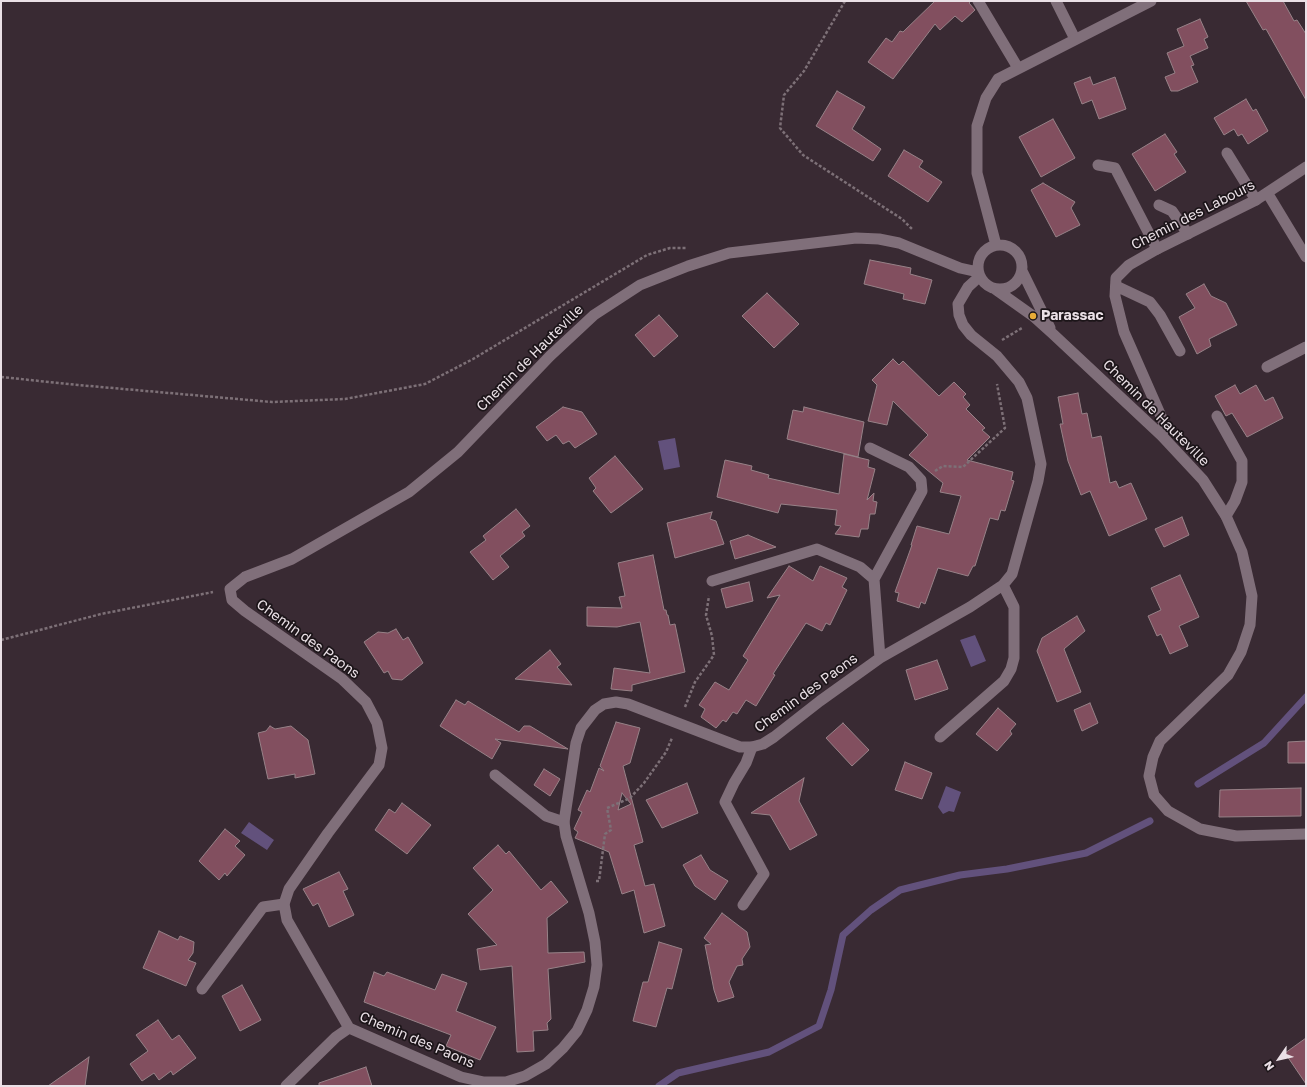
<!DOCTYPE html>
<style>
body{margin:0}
#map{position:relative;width:1307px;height:1087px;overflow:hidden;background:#392a33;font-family:"Golos Text",sans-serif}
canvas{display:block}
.frame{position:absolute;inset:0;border:2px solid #eae0e6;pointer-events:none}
.north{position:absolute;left:1259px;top:1039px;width:40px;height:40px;-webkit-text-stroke:3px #1c1519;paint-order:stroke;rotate:236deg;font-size:11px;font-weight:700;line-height:16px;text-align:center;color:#eae0e6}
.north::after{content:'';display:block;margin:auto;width:14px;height:18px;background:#eae0e6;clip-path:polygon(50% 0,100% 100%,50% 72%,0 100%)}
</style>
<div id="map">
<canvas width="1307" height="1087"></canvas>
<div class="frame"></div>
<div class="north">N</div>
</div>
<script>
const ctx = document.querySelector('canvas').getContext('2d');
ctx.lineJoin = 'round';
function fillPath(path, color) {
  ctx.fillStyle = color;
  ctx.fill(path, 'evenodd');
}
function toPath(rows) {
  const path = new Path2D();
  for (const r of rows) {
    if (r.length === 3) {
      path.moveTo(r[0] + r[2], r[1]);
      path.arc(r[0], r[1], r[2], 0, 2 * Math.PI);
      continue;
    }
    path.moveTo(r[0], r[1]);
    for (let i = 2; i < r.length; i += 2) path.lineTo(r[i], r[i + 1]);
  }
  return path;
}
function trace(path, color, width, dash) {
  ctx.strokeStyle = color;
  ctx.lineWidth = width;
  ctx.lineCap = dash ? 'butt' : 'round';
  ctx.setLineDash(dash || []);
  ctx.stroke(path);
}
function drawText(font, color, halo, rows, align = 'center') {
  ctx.font = font + ' "Golos Text",sans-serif';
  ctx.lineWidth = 3.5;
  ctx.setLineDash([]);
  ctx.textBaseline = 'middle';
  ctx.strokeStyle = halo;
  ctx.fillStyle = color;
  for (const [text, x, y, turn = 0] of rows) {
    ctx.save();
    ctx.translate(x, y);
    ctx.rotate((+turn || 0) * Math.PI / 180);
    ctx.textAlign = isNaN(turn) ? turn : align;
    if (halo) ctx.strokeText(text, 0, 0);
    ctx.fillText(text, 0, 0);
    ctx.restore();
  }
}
fillPath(toPath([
 [675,438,680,467,664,470,658,441],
 [975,635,986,661,971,667,960,640],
 [946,786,961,792,954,812,949,811,943,814,938,807],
 [249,822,274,840,267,850,241,833]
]), '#62517c');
trace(toPath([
 [1198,784,1264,743,1306,697],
 [659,1086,678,1073,769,1052,819,1026,831,990,843,935,871,910,900,890,960,875,1007,869,1086,853,1150,821]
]), '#62517c', 7);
const building = toPath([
 [935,1,971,1,969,3,975,10,962,22,955,16,940,30,935,24,893,79,868,62,886,38,892,42,900,31,903,32,935,1],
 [1246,1,1283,1,1294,21,1297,20,1306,34,1306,100,1266,29,1263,30,1246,1],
 [1200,19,1208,37,1204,39,1208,48,1190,56,1194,65,1191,66,1198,82,1178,91,1171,91,1165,77,1175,73,1167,53,1184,46,1177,29,1200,19],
 [1090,77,1093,85,1115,77,1126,109,1099,119,1092,100,1082,104,1074,83,1090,77],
 [837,91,865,107,852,129,881,149,873,161,816,126,837,91],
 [1246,99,1253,111,1256,109,1268,131,1248,144,1242,134,1238,136,1234,129,1224,135,1214,118,1246,99],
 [1053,119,1075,158,1041,177,1019,137,1053,119],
 [1165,134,1177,152,1174,154,1186,172,1155,191,1132,154,1165,134],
 [904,150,923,161,919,167,942,182,928,202,888,176,904,150],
 [1043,183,1075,202,1071,208,1080,225,1056,237,1031,190,1043,183],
 [870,260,911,268,910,274,932,280,925,304,903,299,904,294,864,284,870,260],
 [1204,284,1211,296,1226,303,1237,325,1209,339,1211,346,1197,354,1179,317,1195,308,1186,294,1204,284],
 [767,293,799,324,774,348,742,316,767,293],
 [659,315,678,336,654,357,635,335,659,315],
 [893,359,899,365,903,361,939,396,954,382,966,394,963,397,970,405,966,409,985,428,982,430,990,437,967,460,1013,472,1011,480,1014,481,1005,511,1001,510,998,520,990,518,975,566,973,566,968,576,938,568,925,604,921,602,919,608,897,601,899,593,895,592,912,545,911,545,917,526,949,534,961,496,940,492,943,483,909,455,928,435,893,401,887,425,868,421,877,385,872,380,893,359],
 [1235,385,1240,394,1256,385,1265,401,1273,397,1283,418,1247,437,1232,413,1226,416,1215,396,1235,385],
 [1078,393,1082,414,1087,413,1092,438,1101,436,1110,483,1116,481,1119,488,1131,483,1147,519,1109,536,1090,491,1081,495,1068,461,1060,424,1063,424,1058,397,1078,393],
 [563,407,582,412,597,434,575,448,569,441,563,444,556,435,547,441,536,427,563,407],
 [804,407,864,422,858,457,787,439,793,410,803,412,804,407],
 [844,454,869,460,868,467,875,469,867,500,874,493,873,501,877,502,875,514,870,514,868,529,861,529,859,537,835,534,841,526,835,525,837,510,781,504,778,513,717,497,725,460,752,466,751,470,769,475,768,478,839,494,844,454],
 [615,456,643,489,611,513,593,491,596,488,589,478,615,456],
 [516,509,530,526,522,532,525,536,500,556,509,567,493,580,470,552,486,540,483,536,516,509],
 [712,512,710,519,716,521,724,544,675,558,667,523,712,512],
 [1182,517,1189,535,1164,547,1155,529,1182,517],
 [748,535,776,547,735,559,730,541,748,535],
 [653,555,664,610,666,610,667,615,668,615,670,625,675,624,685,672,632,685,632,691,611,689,614,668,650,673,640,622,617,627,587,626,587,607,622,608,619,597,625,596,618,563,653,555],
 [789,566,813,581,820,566,847,578,842,587,847,590,830,625,826,623,822,631,806,623,773,674,775,675,756,706,746,700,737,714,733,712,726,722,723,720,716,728,701,717,705,709,699,705,715,682,729,690,748,660,743,656,780,595,767,598,789,566],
 [1180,575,1199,617,1179,626,1188,646,1170,654,1161,634,1157,636,1148,616,1161,610,1151,588,1180,575],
 [749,582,753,601,726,608,721,589,749,582],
 [1077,616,1085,631,1064,649,1081,692,1057,702,1037,651,1042,638,1077,616],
 [396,629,403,640,408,637,423,663,402,680,392,679,388,671,384,673,364,642,378,632,388,633,396,629],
 [550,650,561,664,557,667,572,685,515,679,550,650],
 [937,660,948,689,915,700,906,670,937,660],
 [456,700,465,705,468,701,519,732,524,726,530,726,568,749,495,739,501,743,492,759,440,726,456,700],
 [1090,703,1098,723,1082,731,1074,710,1090,703],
 [998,708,1016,724,1010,731,1012,734,997,751,976,734,998,708],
 [616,722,640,728,630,763,623,766,643,842,634,845,645,886,654,884,665,926,644,933,634,890,622,894,609,852,575,838,578,832,574,829,582,812,578,810,587,790,590,792,599,768,604,771,600,766,616,722],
 [622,793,631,804,618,810,622,793],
 [843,723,869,750,852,766,826,738,843,723],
 [270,726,275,729,291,726,308,740,315,774,295,778,295,774,268,779,258,733,266,731,270,726],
 [1306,741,1306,763,1288,763,1288,742,1306,741],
 [905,762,932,773,922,799,895,790,905,762],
 [544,769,560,779,550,796,534,785,544,769],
 [804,778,799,801,817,835,790,850,770,815,751,813,804,778],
 [687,783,698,813,662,828,646,800,687,783],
 [1301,788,1301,816,1219,817,1220,790,1301,788],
 [402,803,431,825,407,854,375,830,389,809,395,813,402,803],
 [225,829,240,841,235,846,245,855,227,876,225,873,219,880,199,861,225,829],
 [498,845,506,854,509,851,541,890,551,881,568,902,547,918,548,953,584,952,585,962,548,969,551,1019,547,1023,548,1030,533,1031,534,1051,517,1052,512,966,480,970,477,949,497,945,468,914,493,890,473,868,498,845],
 [701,855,710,870,728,881,715,900,695,886,683,865,701,855],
 [339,872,348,889,343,891,354,915,329,927,318,903,313,906,303,889,339,872],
 [722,913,747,932,750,947,742,959,743,965,737,966,729,982,734,997,718,1002,714,990,705,945,711,944,704,938,722,913],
 [159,931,178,940,180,936,194,942,193,953,188,960,196,963,186,986,143,968,159,931],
 [659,942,682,949,672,989,667,988,656,1027,633,1021,643,982,648,982,659,942],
 [374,972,384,976,387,972,435,990,442,974,467,983,456,1011,496,1027,480,1060,446,1046,451,1035,364,1002,374,972],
 [242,985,261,1020,240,1031,222,996,242,985],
 [158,1020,172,1040,179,1035,196,1058,173,1075,171,1071,159,1080,154,1073,142,1081,130,1064,148,1051,136,1035,158,1020],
 [1306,1038,1306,1084,1285,1053,1306,1038],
 [89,1057,85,1086,48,1086,89,1057],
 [366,1067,372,1086,319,1086,319,1083,366,1067]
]);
fillPath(building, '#824f5f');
trace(building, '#978288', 1);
trace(toPath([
 [845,1,804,71,784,95,780,128,803,155,902,219,912,229],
 [1002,340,1022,328],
 [1,377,78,385,272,402,345,399,425,384,473,359,647,255,670,248,686,248],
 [935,471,943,466,963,467,1005,428,997,384],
 [1,640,101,614,213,592],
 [685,707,695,682,714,655,712,636,706,615,709,596],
 [596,881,599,881,605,834,611,830,607,808,630,798,644,783,666,752,672,738]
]), '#7d7077', 2.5, [3, 2]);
trace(toPath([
 [978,1,1018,68],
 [1056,1,1075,39],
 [1227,153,1256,200],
 [1098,165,1115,168,1157,249],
 [1159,205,1172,211,1188,234],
 [1116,286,1150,302,1160,315,1180,351],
 [1267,367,1306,347],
 [1217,416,1242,461,1242,482,1235,501,1226,516],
 [495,775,546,816,564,822],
 [743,905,764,874,725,802,734,783,746,763,752,747],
 [202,989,263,907,284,904]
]), '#806f7a', 11);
trace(toPath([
 [1268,194,1306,257],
 [996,245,977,173,977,126,986,98,998,79,1151,1],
 [1000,267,22],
 [1022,271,1050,328],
 [978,272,960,268,899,243,879,239,856,238,729,253,688,266,640,285,594,315,550,356,458,452,409,492,292,559,245,577,230,589,232,600,245,611,342,679,366,702,377,723,382,748,379,765,328,833,289,889,284,904,287,920,349,1028,461,1077,484,1082,506,1082,525,1076,546,1064,563,1048,577,1031,587,1010,594,987,597,965,595,942,589,913,566,836,564,822,576,743,581,728,595,710,604,704,616,702,628,704,740,747,752,747,763,744,774,737,820,701,880,658,970,607,1003,585,1012,574,1038,481,1041,464,1027,398,1019,382,997,356,971,335,963,325,959,315,958,304,968,287,980,276],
 [995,289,1033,316,1053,334,1162,436,1203,480,1226,516,1242,552,1252,596,1250,625,1241,652,1228,675,1160,741,1153,757,1149,776,1154,795,1168,811,1200,829,1236,836,1306,834],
 [1162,436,1164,423,1124,332,1115,296,1116,278,1129,265,1157,249,1256,200,1306,167],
 [870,448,909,467,921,480,922,491,874,579],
 [712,581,817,549,860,567,874,579,880,658],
 [940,737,1004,681,1011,669,1014,658,1014,607,1003,585],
 [286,1086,336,1037,349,1028]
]), '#806f7a', 11);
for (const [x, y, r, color] of [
 [1033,316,4,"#e8ab37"]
]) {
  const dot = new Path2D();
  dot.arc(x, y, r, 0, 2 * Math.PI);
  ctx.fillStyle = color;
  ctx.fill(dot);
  trace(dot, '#1c1519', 1.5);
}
drawText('14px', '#eae0e6', '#1c1519', [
 ["Chemin des Labours",1193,215,-27],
 ["Chemin de Hauteville",530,358,-45],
 ["Chemin de Hauteville",1156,413,45],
 ["Chemin des Paons",308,639,36],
 ["Chemin des Paons",806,693,-36],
 ["Chemin des Paons",417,1040,23]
]);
drawText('bold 14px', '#eae0e6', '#1c1519', [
 ["Parassac",1041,316]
], 'left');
</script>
